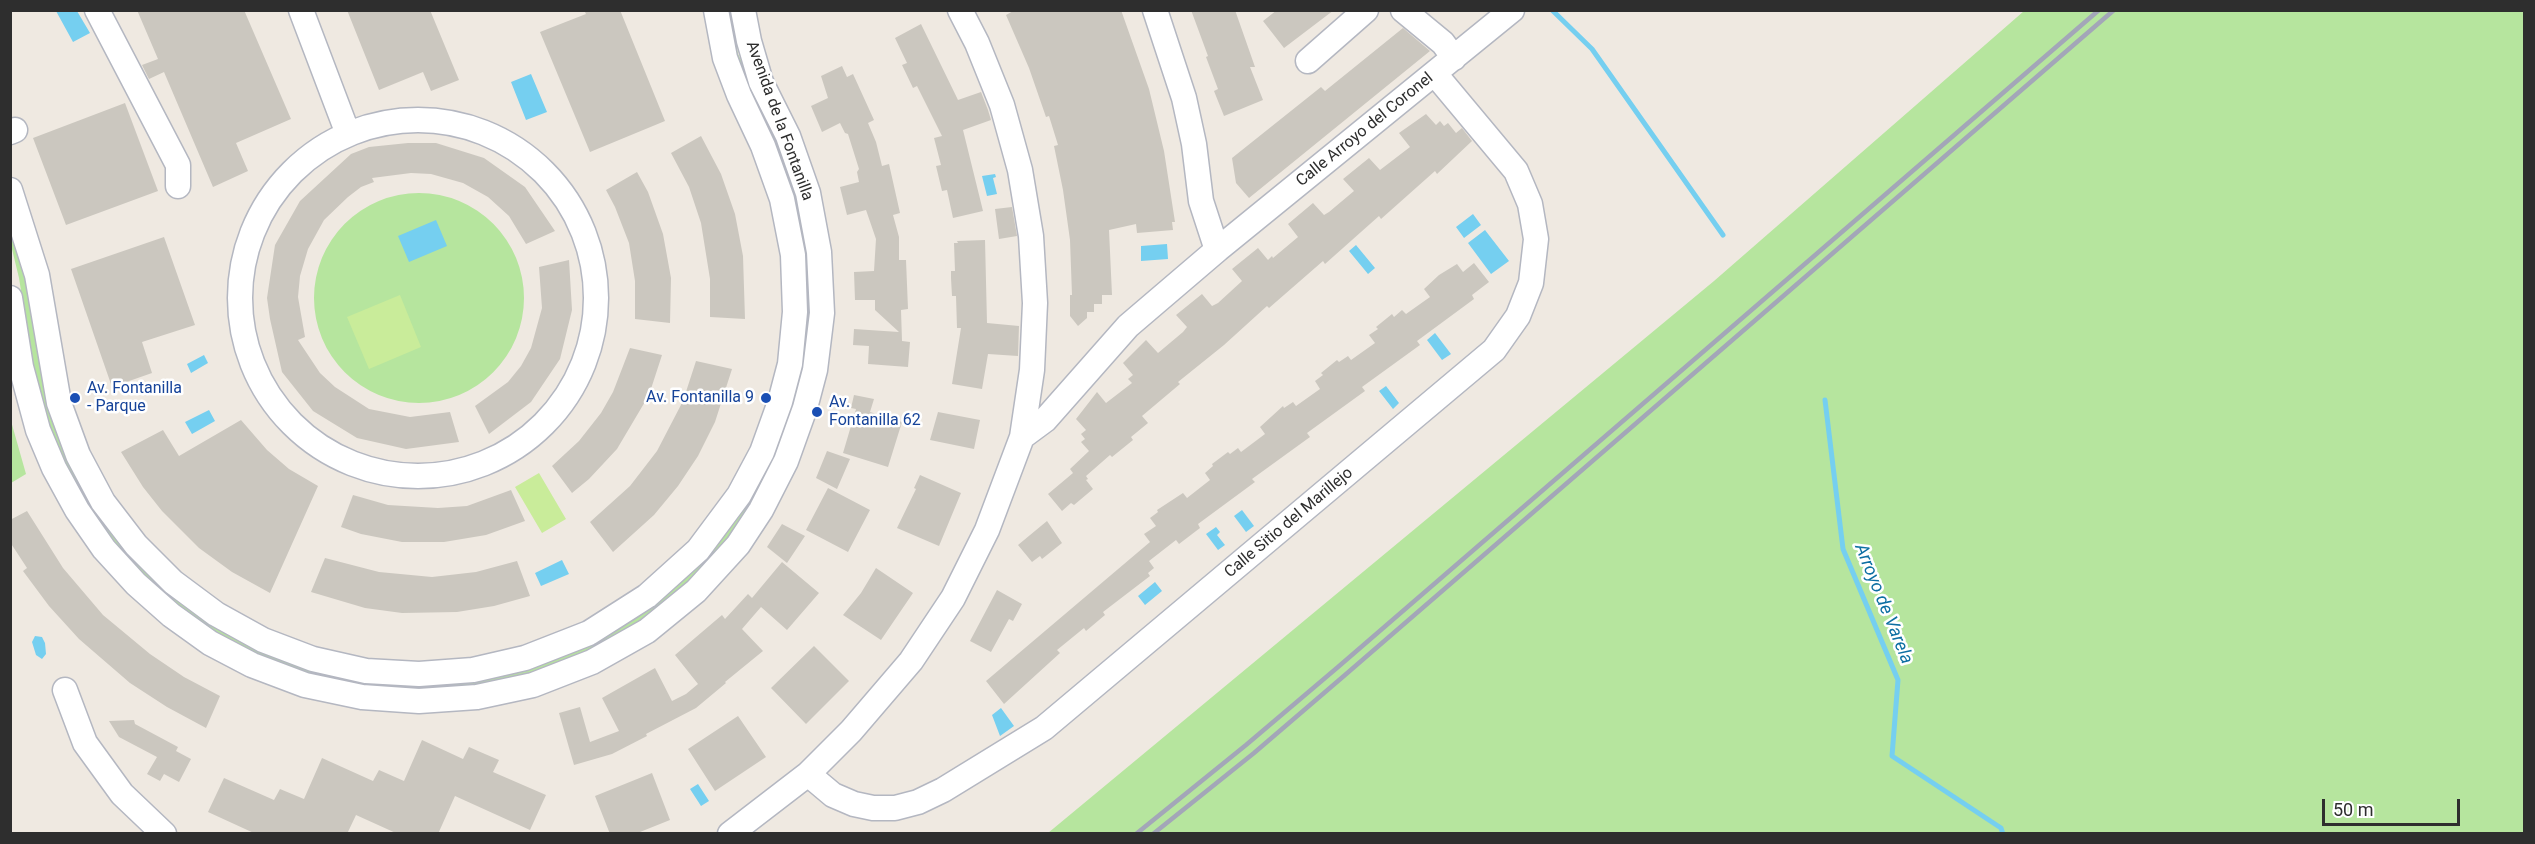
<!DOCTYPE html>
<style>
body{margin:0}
#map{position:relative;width:2535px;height:844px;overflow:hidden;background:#efe9e1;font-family:Roboto,sans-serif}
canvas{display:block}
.frame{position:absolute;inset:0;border:12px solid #2e2e2e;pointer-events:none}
.scale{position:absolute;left:2322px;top:799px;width:138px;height:27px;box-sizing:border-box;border:3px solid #2e2e2e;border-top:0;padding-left:8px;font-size:18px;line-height:21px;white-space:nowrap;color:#2e2e2e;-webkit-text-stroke:4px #fff;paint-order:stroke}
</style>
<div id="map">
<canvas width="2535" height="844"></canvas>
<div class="frame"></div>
<div class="scale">50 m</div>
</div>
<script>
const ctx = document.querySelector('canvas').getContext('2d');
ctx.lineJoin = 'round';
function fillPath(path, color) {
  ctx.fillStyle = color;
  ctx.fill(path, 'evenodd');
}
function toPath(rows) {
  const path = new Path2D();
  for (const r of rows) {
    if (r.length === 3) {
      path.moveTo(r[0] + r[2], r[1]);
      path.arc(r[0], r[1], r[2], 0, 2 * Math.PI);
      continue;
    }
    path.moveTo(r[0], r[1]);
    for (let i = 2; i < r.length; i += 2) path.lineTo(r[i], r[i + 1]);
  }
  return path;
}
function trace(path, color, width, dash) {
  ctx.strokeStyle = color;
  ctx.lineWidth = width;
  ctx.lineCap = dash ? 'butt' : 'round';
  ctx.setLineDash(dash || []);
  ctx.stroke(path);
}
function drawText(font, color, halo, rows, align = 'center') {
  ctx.font = font + ' Roboto,sans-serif';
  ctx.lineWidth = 5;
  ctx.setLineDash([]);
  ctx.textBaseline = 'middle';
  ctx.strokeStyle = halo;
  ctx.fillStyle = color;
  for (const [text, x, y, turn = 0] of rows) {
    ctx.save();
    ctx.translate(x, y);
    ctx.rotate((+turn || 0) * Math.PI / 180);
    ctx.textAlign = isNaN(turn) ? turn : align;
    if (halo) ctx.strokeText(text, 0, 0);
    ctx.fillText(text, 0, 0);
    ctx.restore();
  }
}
fillPath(toPath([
 [721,11,729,11,738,54,784,148,804,213,812,280,809,347,795,414,769,476,733,534,688,584,635,626,575,658,511,680,444,690,377,688,311,675,248,651,190,617,139,572,96,520,63,461,45,418,34,372,19,278,11,245,10,218,102,516,251,644,444,681,630,618,762,472,804,279],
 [2024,11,2524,11,2524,833,1048,833,1714,281],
 [419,298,105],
 [11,421,26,474,11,483,10,483]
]), '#b6e59e');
fillPath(toPath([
 [400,295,421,347,369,369,347,317],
 [539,473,566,519,542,533,515,487]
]), '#c9ec9a');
fillPath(toPath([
 [56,11,77,11,90,33,73,42],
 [531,74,547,112,526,120,511,82],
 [995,174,996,177,993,178,997,194,987,196,982,176],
 [1473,214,1481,225,1464,238,1456,227],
 [436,220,447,246,409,262,398,236],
 [1485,230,1509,261,1491,274,1468,243],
 [1167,244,1168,259,1141,261,1141,246],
 [1356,245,1375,268,1368,274,1349,251],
 [1435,333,1451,354,1442,360,1427,340],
 [204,355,208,363,191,373,187,364],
 [1386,386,1399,403,1393,409,1379,391],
 [209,410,215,421,192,434,185,422],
 [1242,510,1254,526,1246,532,1234,516],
 [1216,527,1220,532,1217,535,1225,545,1218,550,1206,534],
 [562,560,569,574,541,586,535,573],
 [1155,582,1162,591,1145,605,1138,596],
 [35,636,42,637,45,643,46,654,42,659,36,655,32,642],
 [1001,708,1014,726,1000,736,992,715],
 [698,784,709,801,701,806,690,789]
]), '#75cff0');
trace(toPath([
 [1552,10,1592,49,1723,235],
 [1825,400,1843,549,1898,680,1892,756,2001,828,2003,834]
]), '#75cff0', 5);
fillPath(toPath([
 [137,10,244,10,291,119,236,143,248,171,213,187,164,72,149,79,142,65,158,59],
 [347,10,430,10,459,80,431,91,423,72,379,90],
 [584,10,620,10,665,121,590,152,540,32,586,14],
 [1015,10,1121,10,1149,89,1164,151,1175,222,1172,222,1173,230,1137,233,1136,224,1109,230,1112,295,1102,295,1102,304,1094,304,1094,312,1087,312,1087,318,1078,326,1070,316,1070,295,1072,295,1070,240,1063,190,1054,146,1058,145,1049,116,1046,117,1029,68,1006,15],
 [1191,10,1235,10,1255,67,1250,67,1263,100,1224,116,1214,91,1218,89,1206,57,1208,56],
 [1277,10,1334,10,1284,48,1263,21],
 [921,24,958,100,981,92,988,110,991,120,963,130,983,211,953,218,947,190,942,191,936,166,941,165,934,138,942,136,917,86,913,88,902,65,907,63,895,38],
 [1403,28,1430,51,1249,198,1236,183,1232,158,1321,87,1325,91],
 [842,66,847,77,853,74,874,120,868,123,876,142,882,166,889,164,900,213,893,215,899,237,899,260,906,260,908,309,901,310,902,341,910,342,908,367,868,364,869,346,853,345,854,329,899,332,875,310,875,300,855,300,854,272,874,271,876,239,866,210,847,215,840,187,859,182,857,172,859,169,848,134,845,133,840,123,822,132,811,106,828,98,821,76],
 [125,103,158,191,66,225,33,138],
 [1426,114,1436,125,1440,121,1444,126,1448,123,1456,133,1462,128,1472,141,1437,174,1435,171,1381,219,1379,216,1325,264,1323,261,1269,308,1267,306,1224,345,1178,382,1180,384,1142,416,1148,423,1131,437,1133,440,1112,457,1110,455,1086,476,1088,479,1086,480,1093,489,1074,505,1071,503,1062,511,1048,494,1073,473,1070,469,1089,451,1081,442,1085,439,1081,434,1086,430,1076,419,1097,392,1106,403,1132,383,1128,379,1133,375,1123,363,1146,340,1158,353,1183,332,1187,327,1176,315,1202,294,1212,306,1218,303,1242,281,1232,269,1258,248,1268,260,1272,256,1273,258,1298,237,1288,224,1313,203,1324,215,1329,212,1354,191,1343,179,1369,158,1380,170,1410,147,1399,133],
 [701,136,721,174,735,214,743,256,745,319,710,317,710,279,701,223,689,187,671,153],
 [408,143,436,143,484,158,525,187,555,231,526,244,509,216,488,197,463,183,431,174,411,173,372,178,374,182,361,187,348,197,324,220,308,249,300,276,298,297,305,337,298,340,320,373,335,387,369,409,410,417,450,412,459,442,406,449,357,438,313,411,282,372,270,319,267,298,275,245,300,201,351,154,369,147],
 [637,172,648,192,663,234,671,278,670,323,635,319,635,281,629,243,615,207,606,190],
 [1012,207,1017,236,999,239,995,209],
 [164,237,195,325,142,342,152,373,112,387,71,269],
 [985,240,987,323,1019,326,1018,356,988,354,982,389,952,384,961,328,957,328,956,296,952,296,951,278,951,271,955,271,954,243,958,243,957,241],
 [569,260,572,310,560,359,531,402,489,434,475,406,508,382,521,366,531,348,542,308,539,267],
 [1474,263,1489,282,1472,295,1474,299,1417,341,1420,345,1362,387,1365,391,1307,433,1310,437,1252,479,1255,482,1198,524,1200,528,1179,544,1176,540,1149,561,1154,568,1148,573,1150,576,1103,612,1105,615,1086,631,1084,628,1057,650,1060,653,1004,704,986,681,1150,542,1144,534,1156,526,1150,518,1158,512,1157,510,1183,493,1187,498,1210,480,1205,473,1213,466,1212,464,1228,452,1230,454,1238,448,1241,452,1265,434,1260,427,1283,406,1284,408,1293,402,1296,406,1320,389,1315,381,1323,375,1321,373,1337,360,1339,362,1348,356,1351,360,1375,343,1369,335,1378,329,1376,327,1392,314,1394,317,1402,310,1406,314,1430,297,1424,289,1439,275,1457,264,1463,272],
 [630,348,662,355,649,395,617,449,589,479,572,493,552,466,579,441,601,413,613,392],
 [696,361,732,369,715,422,698,456,678,486,654,515,613,552,590,522,630,486,657,451,683,401],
 [854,395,874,399,870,412,902,422,888,467,843,453,856,409,851,408],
 [938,412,980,420,974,449,930,440],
 [241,420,267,450,289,469,318,486,270,593,232,572,199,548,162,511,143,487,121,452,163,430,179,456],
 [827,451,850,459,837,489,816,478],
 [920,475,961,493,939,546,897,528,916,489,914,488],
 [828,488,870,510,848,552,806,530],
 [511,490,525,521,486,535,444,542,402,542,361,534,341,527,353,495,388,505,438,508,467,506],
 [27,511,63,568,103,615,150,654,184,677,220,696,206,728,167,707,130,683,79,639,49,606,23,571,27,568,10,542,10,520],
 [1047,521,1062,543,1042,559,1040,556,1032,562,1018,545],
 [782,524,805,536,787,563,767,547],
 [325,558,379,572,432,577,476,572,517,561,530,596,494,606,457,612,402,613,365,608,311,592],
 [782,562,819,593,787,630,761,607,742,629,763,651,725,682,726,683,696,708,646,734,647,736,612,754,574,765,559,713,580,707,590,742,619,731,602,698,655,668,672,701,686,694,698,684,675,655,722,615,725,619,748,594,752,598],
 [876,568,913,593,881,640,843,615,861,593],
 [997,590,1022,604,1013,621,1009,619,991,652,970,641],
 [814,646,849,681,806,724,771,688],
 [738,716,766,757,715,791,688,749],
 [134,720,135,724,178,747,176,751,191,759,179,782,164,774,160,781,147,774,157,757,119,737,109,721],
 [422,740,463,759,469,747,478,751,499,760,493,772,546,795,530,830,455,796,438,834,398,834,356,815,347,834,256,834,208,812,224,778,274,800,280,789,304,799,322,758,373,781,379,770,404,781],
 [652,773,670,820,635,834,610,834,595,796]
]), '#cbc7bf');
const minor = toPath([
 [97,10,178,165,178,186],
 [301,10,348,134],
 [1155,10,1184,98,1194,144,1201,201,1217,250],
 [1403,10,1443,43,1454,58],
 [1308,61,1366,10],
 [418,298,178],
 [10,132,15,130],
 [10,190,37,275,59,403,78,455,103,502,136,545,173,582,216,614,263,640,313,659,366,671,419,674,473,670,525,658,589,633,647,596,698,550,739,495,762,452,780,402,790,364,795,312,793,255,782,199,763,146,739,95,725,58,716,10],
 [10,298,21,367,38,430,54,468,77,510,104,549,136,584,171,615,210,643,252,665,305,685,362,697,419,701,477,697,533,685,592,662,647,631,696,591,738,545,761,510,786,461,805,408,815,370,822,313,819,252,808,193,788,136,761,82,749,41,743,10],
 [1022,437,1045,420,1128,326,1217,250,1512,10],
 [65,690,85,743,122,794,164,834],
 [808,774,833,795,854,804,873,808,895,808,918,802,943,790,1044,728,1494,350,1518,316,1531,283,1536,239,1530,204,1516,171,1435,74],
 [730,834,808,774,851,731,911,661,953,598,987,530,1022,437,1032,370,1035,303,1031,236,1020,170,1002,105,977,43,960,10]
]);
trace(minor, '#b4b7c1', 27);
trace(minor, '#fff', 24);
trace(toPath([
 [1136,834,1246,745,1338,667,2099,10],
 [1153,834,1254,753,1345,675,2114,10]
]), '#a3a6b8', 4.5);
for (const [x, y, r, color] of [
 [75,398,6,"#1a4fb4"],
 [766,398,6,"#1a4fb4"],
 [817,412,6,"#1a4fb4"]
]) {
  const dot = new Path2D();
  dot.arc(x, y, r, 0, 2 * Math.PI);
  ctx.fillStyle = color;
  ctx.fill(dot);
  trace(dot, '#fff', 2);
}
drawText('16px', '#2e2e2e', '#fff', [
 ["Avenida de la Fontanilla",779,121,70],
 ["Calle Arroyo del Coronel",1365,130,-39],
 ["Calle Sitio del Marillejo",1289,523,-40]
]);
drawText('16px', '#164399', '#fff', [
 ["Av. Fontanilla",87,389],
 ["- Parque",87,407],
 ["Av. Fontanilla 9",754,398,"right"],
 ["Av.",829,403],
 ["Fontanilla 62",829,421]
], 'left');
drawText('italic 18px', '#0d6fa3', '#fff', [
 ["Arroyo de Varela",1883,604,68]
]);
</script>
